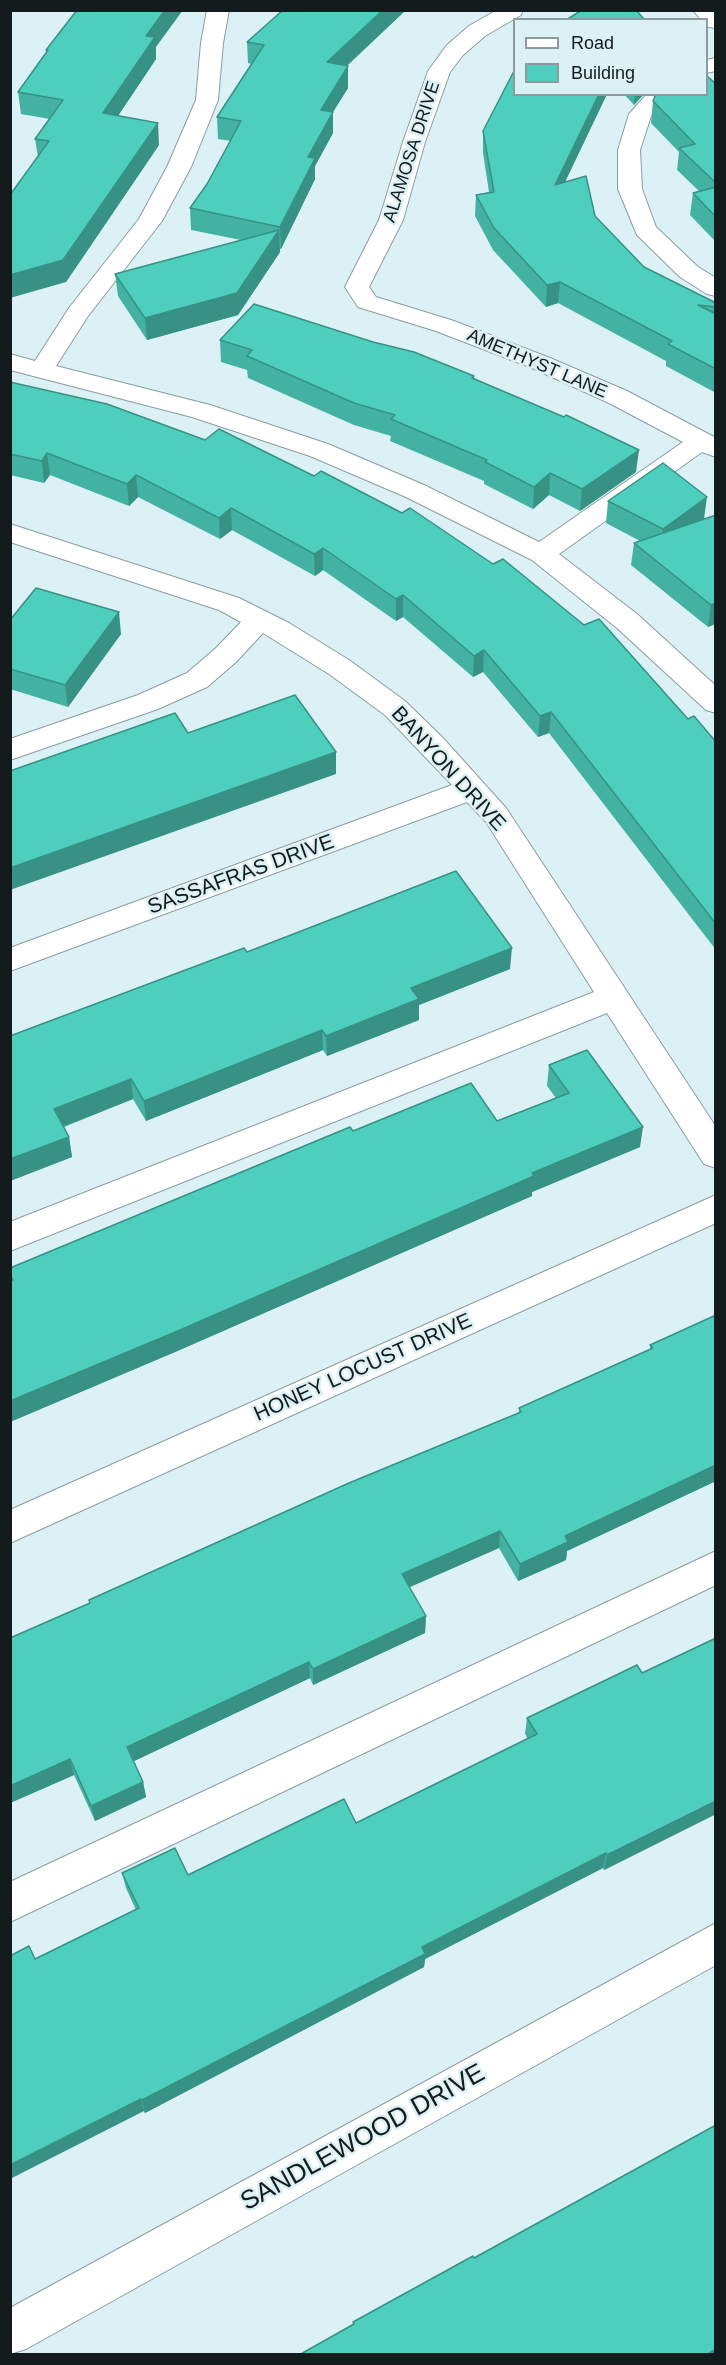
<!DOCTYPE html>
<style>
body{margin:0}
#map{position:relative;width:726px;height:2365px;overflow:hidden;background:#dcf1f6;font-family:Arial,sans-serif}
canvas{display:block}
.frame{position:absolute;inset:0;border:12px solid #141b1d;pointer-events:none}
.legend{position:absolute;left:513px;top:18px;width:195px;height:78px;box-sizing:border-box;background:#dcf1f6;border:2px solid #8c9b9f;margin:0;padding:8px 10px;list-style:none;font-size:18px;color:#141b1d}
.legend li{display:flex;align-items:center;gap:12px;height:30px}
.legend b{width:30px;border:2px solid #8c9b9f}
</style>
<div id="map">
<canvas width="726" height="2365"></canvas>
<div class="frame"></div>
<ul class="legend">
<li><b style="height:8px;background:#fff"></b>Road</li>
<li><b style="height:16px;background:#4ecfbd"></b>Building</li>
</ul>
</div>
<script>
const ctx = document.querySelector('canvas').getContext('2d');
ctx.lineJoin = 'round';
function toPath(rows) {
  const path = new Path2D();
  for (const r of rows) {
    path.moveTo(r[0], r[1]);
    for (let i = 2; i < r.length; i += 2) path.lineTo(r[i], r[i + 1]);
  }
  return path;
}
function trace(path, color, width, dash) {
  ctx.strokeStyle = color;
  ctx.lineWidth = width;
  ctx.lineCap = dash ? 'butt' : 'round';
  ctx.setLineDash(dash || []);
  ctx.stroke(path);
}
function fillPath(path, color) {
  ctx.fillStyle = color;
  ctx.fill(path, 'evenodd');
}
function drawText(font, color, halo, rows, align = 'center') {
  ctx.font = font + ' Arial,sans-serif';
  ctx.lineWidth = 5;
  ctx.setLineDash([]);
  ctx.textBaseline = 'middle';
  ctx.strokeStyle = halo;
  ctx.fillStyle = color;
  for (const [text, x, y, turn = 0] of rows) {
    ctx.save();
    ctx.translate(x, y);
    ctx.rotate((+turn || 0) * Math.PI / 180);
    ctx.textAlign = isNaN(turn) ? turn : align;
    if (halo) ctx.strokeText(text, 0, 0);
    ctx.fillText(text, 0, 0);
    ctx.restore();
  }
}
const minor = toPath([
 [207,10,229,10,223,43,218,100,191,167,162,221,88,316,56,366,210,405,328,444,424,485,539,542,683,442,609,403,532,368,436,331,358,307,345,287,379,220,403,142,428,71,447,45,469,26,497,10,523,10,521,15,485,36,463,55,450,72,425,142,403,220,369,287,376,297,454,321,550,358,627,391,716,438,716,457,702,452,559,554,637,614,716,686,716,713,706,710,617,628,532,560,406,497,310,456,192,417,10,370,10,354,35,361,69,308,139,219,167,167,196,100,201,43,207,10],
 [693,10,716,10,716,28,708,27,706,20,701,20,693,10],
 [716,58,716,71,706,73,706,60,716,58],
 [647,94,671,94,651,116,640,150,642,189,656,227,698,267,716,278,716,296,707,294,680,277,637,235,618,189,618,150,629,114,647,94],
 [10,524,239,598,289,623,349,660,405,701,442,737,506,808,716,1127,716,1168,704,1164,607,1013,10,1251,10,1222,594,992,486,822,467,802,10,971,10,948,452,785,385,715,329,674,263,633,236,662,207,687,158,709,10,760,10,739,138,695,187,673,216,648,241,622,219,610,10,542,10,524],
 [716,1195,716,1223,10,1543,10,1510,716,1195],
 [716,1551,716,1585,10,1922,10,1882,716,1551],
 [716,1923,716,1965,26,2349,10,2354,10,2308,716,1923]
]);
trace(minor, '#8a9da1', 2);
fillPath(minor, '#fff');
fillPath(toPath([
 [283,10,406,10,347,66,348,66,348,88,333,112,333,133,315,166,315,179,281,249,280,249,280,252,238,315,147,340,118,296,115,274,241,240,191,230,190,208,207,184,231,141,218,139,217,117,251,64,248,63,247,42],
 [156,47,156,59,118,116,159,145,66,282,38,157,35,139,50,119,21,114,18,92,47,53,46,50],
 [716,84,716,242,690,215,693,193,699,191,677,170,679,152,651,123,653,101],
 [514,94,607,94,565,182,595,216,644,267,716,303,715,314,716,314,716,393,666,366,666,361,558,303,546,307,493,250,475,216,476,195,489,192,483,153,483,131],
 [624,94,644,94,634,105],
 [220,340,474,376,474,379,636,472,580,511,549,495,533,509,484,484,484,481,390,441,391,436,354,425,248,378,247,370,221,362],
 [10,382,688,719,716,742,716,950,549,733,538,737,483,672,473,677,403,617,396,621,323,570,315,576,232,530,220,539,138,497,129,506,50,475,44,483,10,475],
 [608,501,704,519,716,515,716,624,708,627,631,565,634,543,640,541,606,523],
 [10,620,121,634,68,707,10,689],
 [247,952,510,969,419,1005,419,1020,327,1056,323,1050,146,1121,133,1099,64,1127,69,1137,72,1157,10,1181,10,1036],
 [549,1065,640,1147,532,1192,532,1196,175,1352,10,1422,10,1268,353,1131,497,1121,556,1098,547,1086],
 [716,1315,716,1481,567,1551,566,1560,518,1581,499,1548,409,1587,426,1616,425,1633,313,1685,310,1678,134,1761,143,1782,146,1797,95,1821,74,1775,10,1803,89,1603,89,1600,519,1413,519,1408,650,1350,650,1345],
 [716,1638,716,1814,604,1870,603,1868,425,1959,424,1967,145,2113,35,1959,136,1910,126,1888,122,1873,188,1875,356,1823,528,1739,525,1734,527,1718,642,1673]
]), '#43b2a3');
fillPath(toPath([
 [165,10,183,10,156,47,156,59,105,135,103,113,146,36],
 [383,10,406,10,327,84,327,62],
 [348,66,348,88,333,112,333,133,315,166,315,179,281,249,280,227,308,157,321,110],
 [599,94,607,94,553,207,555,185],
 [635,94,644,94,634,105],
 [158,123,159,145,66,282,10,298,10,275],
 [279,230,280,252,238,315,147,340,145,318],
 [560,282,558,303,546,307,547,285],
 [639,450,636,472,580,511,582,489],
 [47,453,50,475,44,483,42,461],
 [550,473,549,495,533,509,534,487],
 [136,475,138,497,129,506,127,484],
 [707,497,704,519,660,550,663,529],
 [231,508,232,530,220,539,219,518],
 [323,548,323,570,315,576,314,554],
 [403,595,403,617,396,621,396,599],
 [716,603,715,624,708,627,711,605],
 [119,612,121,634,68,707,65,685],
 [484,650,483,672,473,677,474,656],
 [551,712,549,733,538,737,540,716],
 [336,752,336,774,10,890,10,868],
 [512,948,510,969,419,1005,419,1020,327,1056,326,1036,411,988],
 [322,1030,323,1050,146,1121,144,1101],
 [131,1079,133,1099,57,1129,54,1109],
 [643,1127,640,1147,532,1192,532,1196,175,1352,10,1422,10,1401,532,1173],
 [69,1137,72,1157,10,1181,10,1159],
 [716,1465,716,1481,567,1551,566,1560,518,1581,520,1564,565,1536],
 [500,1531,499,1548,401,1591,402,1574],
 [426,1616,425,1633,313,1685,313,1669],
 [309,1662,310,1678,130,1763,127,1747],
 [70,1759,74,1775,10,1803,10,1786],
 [143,1782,146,1797,95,1821,91,1806],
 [716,1801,716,1814,604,1870,607,1855],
 [606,1853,603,1868,425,1959,424,1967,145,2113,142,2100,422,1947],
 [141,2099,144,2111,10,2179,10,2165],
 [716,2349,716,2355,706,2355]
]), '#379184');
const building = toPath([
 [77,10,165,10,146,36,155,37,103,113,158,123,63,260,10,275,10,195,49,141,35,139,63,100,18,92,48,50,46,50,77,10],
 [283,10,383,10,327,62,348,66,321,110,333,112,308,157,315,158,280,227,190,208,207,184,241,121,217,117,264,45,247,42,283,10],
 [582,10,636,10,645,20,566,20,582,10],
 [514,71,514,94,599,94,555,185,586,176,595,216,644,267,716,303,715,307,698,305,716,314,716,369,668,344,672,341,560,282,547,285,494,228,476,195,494,192,483,131,514,71],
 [706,75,716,84,716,183,679,148,695,144,653,101,656,94,706,94,706,75],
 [716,187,716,217,693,193,716,187],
 [279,230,237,293,145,318,115,274,279,230],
 [254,304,373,342,414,352,474,376,472,378,564,417,566,415,639,450,582,489,550,473,534,487,485,462,487,460,391,419,395,415,354,403,247,356,252,350,220,340,254,304],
 [10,382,107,404,205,440,219,429,314,476,321,471,402,513,410,508,493,564,503,559,584,625,599,619,688,719,694,716,716,742,716,924,551,712,540,716,484,650,474,656,403,595,396,599,323,548,314,554,231,508,219,518,136,475,127,484,47,453,42,461,10,454,10,382],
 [663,463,707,497,663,529,608,501,663,463],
 [716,515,716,603,711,605,634,543,716,515],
 [36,588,119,612,65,685,10,669,10,620,36,588],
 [295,695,336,752,10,868,10,771,175,713,188,733,295,695],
 [456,871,512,948,411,988,419,999,326,1036,322,1030,144,1101,131,1079,54,1109,69,1137,10,1159,10,1036,244,948,247,952,456,871],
 [587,1050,643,1127,532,1173,534,1176,173,1333,10,1401,10,1281,13,1280,10,1275,10,1268,350,1127,353,1131,471,1083,497,1121,569,1093,549,1065,587,1050],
 [716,1315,716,1465,565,1536,568,1542,520,1564,500,1531,402,1574,426,1616,313,1669,309,1662,127,1747,143,1782,91,1806,70,1759,10,1786,10,1638,90,1603,89,1600,349,1483,521,1412,519,1408,653,1348,650,1345,716,1315],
 [716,1638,716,1801,607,1855,606,1853,422,1947,425,1954,142,2100,141,2099,10,2165,10,1956,29,1946,35,1959,139,1908,122,1873,175,1848,188,1875,344,1799,356,1823,537,1734,527,1718,637,1665,642,1673,716,1638],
 [716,2125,716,2349,706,2355,299,2355,354,2324,353,2322,473,2256,474,2258,716,2125]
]);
fillPath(building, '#4ecfbd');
trace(building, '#379184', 1.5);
drawText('18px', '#141b1d', '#dcf1f6', [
 ["ALAMOSA DRIVE",412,152,-72],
 ["AMETHYST LANE",537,364,23]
]);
drawText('21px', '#141b1d', '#dcf1f6', [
 ["BANYON DRIVE",448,769,48],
 ["SASSAFRAS DRIVE",241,875,-20],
 ["HONEY LOCUST DRIVE",363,1368,-24]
]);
drawText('26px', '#141b1d', '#dcf1f6', [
 ["SANDLEWOOD DRIVE",363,2138,-29]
]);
</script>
